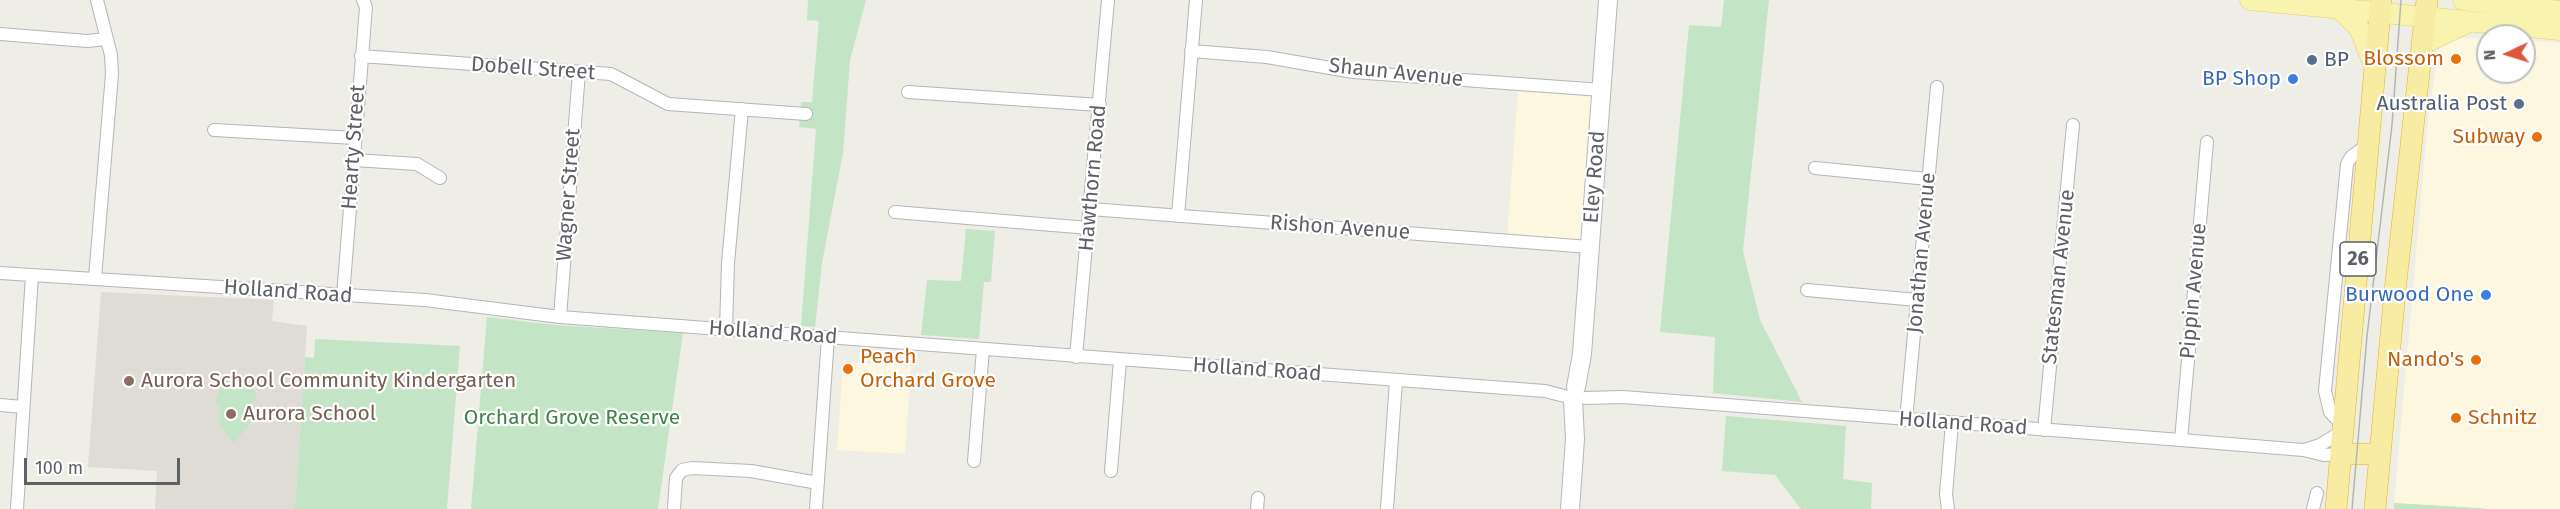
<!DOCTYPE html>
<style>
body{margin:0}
#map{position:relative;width:2560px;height:509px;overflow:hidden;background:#eeede6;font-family:"Fira Sans",sans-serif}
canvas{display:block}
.north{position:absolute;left:2476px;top:24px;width:60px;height:60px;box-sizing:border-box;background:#fff;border:2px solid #bebfc1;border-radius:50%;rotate:266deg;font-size:16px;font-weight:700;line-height:24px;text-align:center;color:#5d6065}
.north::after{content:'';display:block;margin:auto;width:21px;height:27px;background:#dd563d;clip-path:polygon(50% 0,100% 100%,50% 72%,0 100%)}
.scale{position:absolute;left:24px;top:458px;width:156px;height:27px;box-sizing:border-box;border:3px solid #5d6065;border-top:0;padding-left:8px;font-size:18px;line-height:21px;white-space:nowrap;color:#5d6065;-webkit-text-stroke:4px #fff;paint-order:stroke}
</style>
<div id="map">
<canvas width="2560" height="509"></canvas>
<div class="north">N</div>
<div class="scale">100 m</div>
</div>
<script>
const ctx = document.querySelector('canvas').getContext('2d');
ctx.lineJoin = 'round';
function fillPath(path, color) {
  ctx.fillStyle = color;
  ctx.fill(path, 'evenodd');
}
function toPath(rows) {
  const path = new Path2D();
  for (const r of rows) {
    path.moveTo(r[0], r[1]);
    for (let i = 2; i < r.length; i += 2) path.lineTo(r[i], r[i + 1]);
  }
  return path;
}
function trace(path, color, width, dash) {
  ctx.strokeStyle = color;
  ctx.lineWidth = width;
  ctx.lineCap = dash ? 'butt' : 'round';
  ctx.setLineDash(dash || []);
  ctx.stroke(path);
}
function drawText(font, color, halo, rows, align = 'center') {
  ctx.font = font + ' "Fira Sans",sans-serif';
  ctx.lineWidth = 4.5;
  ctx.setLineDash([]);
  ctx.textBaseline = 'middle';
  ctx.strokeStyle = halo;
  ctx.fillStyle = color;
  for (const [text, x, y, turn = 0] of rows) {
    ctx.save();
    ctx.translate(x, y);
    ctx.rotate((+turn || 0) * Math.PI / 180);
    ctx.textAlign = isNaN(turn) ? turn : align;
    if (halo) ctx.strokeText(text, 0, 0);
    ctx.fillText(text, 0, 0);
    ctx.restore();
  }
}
fillPath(toPath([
 [2453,38,2488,38,2488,72,2524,72,2524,40,2560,43,2560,509,2488,509,2394,503,2428,120,2438,50],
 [1518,91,1596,97,1586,242,1507,237],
 [843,362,911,366,905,454,837,450]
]), '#fcf7de');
fillPath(toPath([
 [101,292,274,300,272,321,307,326,295,509,155,509,157,471,88,467]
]), '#dedcd4');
fillPath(toPath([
 [808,0,866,0,850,60,843,153,822,263,815,327,801,326,816,129,799,127,801,102,812,102,819,21,807,20],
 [1724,0,1769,0,1743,251,1760,320,1802,402,1713,393,1715,337,1660,332,1689,25,1721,27],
 [966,229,995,231,991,282,984,282,979,339,921,335,927,280,961,281],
 [487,317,555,325,683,333,658,509,471,509],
 [315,339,460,346,447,509,295,509,305,357,314,358],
 [226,375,241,379,249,376,257,400,252,402,251,418,253,420,234,443,217,420,221,418,219,403,215,402],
 [1726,416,1846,426,1843,479,1872,483,1871,509,1801,509,1775,475,1722,471],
 [2394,503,2477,508,2488,509,2394,509]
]), '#c4e4c6');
const minor = toPath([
 [0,34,87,41,106,39],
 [1191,51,1267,57,1353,72,1602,90],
 [361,56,611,74,668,104,806,114],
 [908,92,1100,105],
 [214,130,355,138],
 [354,160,417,164,440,178],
 [1815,168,1928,179],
 [1090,209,1590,247],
 [895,212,1089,228],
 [1178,216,1196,0],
 [0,273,425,300,560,317,1545,391,1572,398],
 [95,278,112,74,111,55,97,0],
 [1807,290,1917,300],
 [343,296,366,7,363,0],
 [560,317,579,72],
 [726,329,728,263,742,109],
 [1076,357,1108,0],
 [1585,398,1623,397,2181,440,2303,450,2324,455,2341,454],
 [0,405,23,407],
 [1906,420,1937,87],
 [2343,426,2330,412,2325,391,2347,164,2351,157,2367,145],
 [2044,430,2073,125],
 [2181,440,2207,142],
 [2304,450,2320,445,2343,431],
 [974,461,983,349],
 [1111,471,1120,360],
 [17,509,32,275],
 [674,509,676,478,682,470,692,468,751,471,818,483],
 [816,509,828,337],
 [1257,509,1258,498],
 [1387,509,1396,381],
 [1948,509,1946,494,1952,423],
 [2313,509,2317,493]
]);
const secondary = toPath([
 [1576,387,1582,354,1608,0],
 [1570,509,1575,439,1573,399]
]);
const primary = toPath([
 [2250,0,2560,30],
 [2463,0,2560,11],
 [2339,8,2359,28,2374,65],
 [2423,44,2467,23]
]);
const trunk = toPath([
 [2341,454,2380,454],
 [2336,509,2381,0],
 [2375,509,2395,291,2427,0]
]);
trace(minor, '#b3b5b9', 14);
trace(secondary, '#b4b7bc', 20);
trace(primary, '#e8cd65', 21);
trace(trunk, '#e4b210', 22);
trace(minor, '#fff', 12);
trace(secondary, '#fff', 18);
trace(primary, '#f9f3b0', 20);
trace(trunk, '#f8eca3', 21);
trace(toPath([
 [2352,509,2367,336,2392,125,2401,0]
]), '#b4b4b5', 1.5);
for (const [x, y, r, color] of [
 [2456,59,6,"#e8710a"],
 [2312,60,6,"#5c6f8a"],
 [2293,79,6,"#3f7fe0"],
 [2519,104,6,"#5c6f8a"],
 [2537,137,6,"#e8710a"],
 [2486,295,6,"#3f7fe0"],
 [2476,360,6,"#e8710a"],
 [848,369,6,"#e8710a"],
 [129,381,6,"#8d6e63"],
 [231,414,6,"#8d6e63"],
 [2456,418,6,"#e8710a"]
]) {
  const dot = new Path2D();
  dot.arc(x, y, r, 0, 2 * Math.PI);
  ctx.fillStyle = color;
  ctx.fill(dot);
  trace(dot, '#fff', 2);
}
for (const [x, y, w] of [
 [2358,259,36]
]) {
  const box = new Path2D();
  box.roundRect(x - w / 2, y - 17, w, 34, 4.5);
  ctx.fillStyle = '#fff';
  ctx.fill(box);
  trace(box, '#5d6065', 1.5);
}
drawText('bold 20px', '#5d6065', null, [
 ["26",2358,259]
]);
drawText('21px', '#c56008', '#fff', [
 ["Blossom",2444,59],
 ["Subway",2525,137],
 ["Peach",860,357,"left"],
 ["Orchard Grove",860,381,"left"],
 ["Nando's",2464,360],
 ["Schnitz",2468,418,"left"]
], 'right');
drawText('21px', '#4e5e75', '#fff', [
 ["BP",2324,60],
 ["Australia Post",2507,104,"right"]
], 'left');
drawText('21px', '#5d6065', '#fff', [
 ["Dobell Street",533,69,4],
 ["Shaun Avenue",1396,73,6],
 ["Hearty Street",354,147,-86],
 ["Eley Road",1595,177,-86],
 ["Hawthorn Road",1093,178,-85],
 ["Wagner Street",569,195,-86],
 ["Rishon Avenue",1340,228,4],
 ["Jonathan Avenue",1922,253,-85],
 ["Statesman Avenue",2059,277,-84],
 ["Pippin Avenue",2194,291,-85],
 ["Holland Road",288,292,4],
 ["Holland Road",773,333,4],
 ["Holland Road",1257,370,4],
 ["Holland Road",1963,424,4]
]);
drawText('21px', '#366cbe', '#fff', [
 ["BP Shop",2281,79],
 ["Burwood One",2474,295]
], 'right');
drawText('21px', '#785e54', '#fff', [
 ["Aurora School Community Kindergarten",141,381],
 ["Aurora School",243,414]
], 'left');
drawText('21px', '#3c8545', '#fff', [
 ["Orchard Grove Reserve",572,418]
]);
</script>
